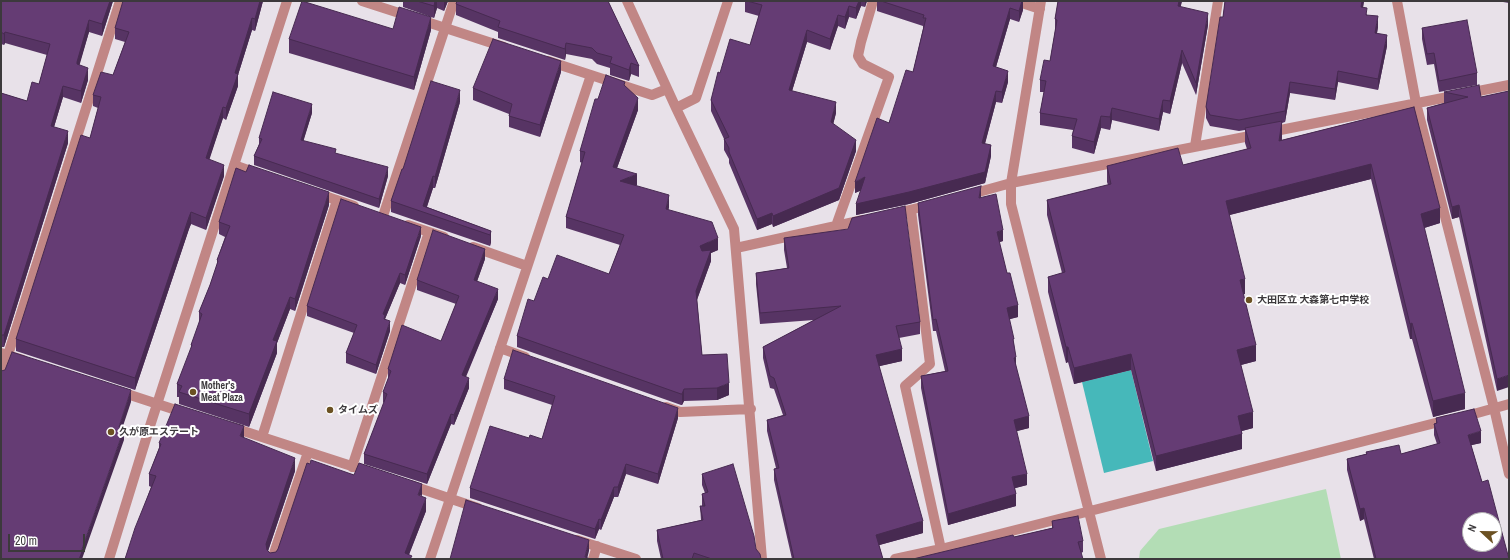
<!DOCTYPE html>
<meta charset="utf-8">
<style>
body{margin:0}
#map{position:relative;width:1510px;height:560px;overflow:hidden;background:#e8e1e9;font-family:"Archivo Narrow",sans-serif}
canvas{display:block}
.frame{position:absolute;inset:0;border:2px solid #3c393c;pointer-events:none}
.north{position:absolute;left:1462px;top:512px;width:40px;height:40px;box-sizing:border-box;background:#fff;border:1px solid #b1b0b1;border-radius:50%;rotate:292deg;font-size:11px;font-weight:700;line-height:16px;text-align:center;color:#3c393c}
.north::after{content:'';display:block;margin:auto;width:14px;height:18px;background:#6b5122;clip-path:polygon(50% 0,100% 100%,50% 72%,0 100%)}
.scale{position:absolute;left:8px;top:534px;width:77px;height:18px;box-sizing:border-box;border:2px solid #3c393c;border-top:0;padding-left:5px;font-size:12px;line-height:14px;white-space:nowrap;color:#3c393c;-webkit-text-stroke:3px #fff;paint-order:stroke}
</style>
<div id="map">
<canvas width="1510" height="560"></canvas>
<div class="frame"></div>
<div class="north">N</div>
<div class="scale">20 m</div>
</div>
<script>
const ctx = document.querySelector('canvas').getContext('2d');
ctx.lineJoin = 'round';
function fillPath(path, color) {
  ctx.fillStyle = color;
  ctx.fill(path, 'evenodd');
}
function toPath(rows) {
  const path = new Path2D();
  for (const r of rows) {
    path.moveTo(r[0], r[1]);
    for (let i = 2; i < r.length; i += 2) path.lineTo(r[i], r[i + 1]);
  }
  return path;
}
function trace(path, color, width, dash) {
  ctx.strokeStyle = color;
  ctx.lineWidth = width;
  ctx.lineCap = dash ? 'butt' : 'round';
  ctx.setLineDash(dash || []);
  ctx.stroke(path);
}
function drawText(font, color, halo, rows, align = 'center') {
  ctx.font = font + ' "Archivo Narrow","Noto Sans JP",sans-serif';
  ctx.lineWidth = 4;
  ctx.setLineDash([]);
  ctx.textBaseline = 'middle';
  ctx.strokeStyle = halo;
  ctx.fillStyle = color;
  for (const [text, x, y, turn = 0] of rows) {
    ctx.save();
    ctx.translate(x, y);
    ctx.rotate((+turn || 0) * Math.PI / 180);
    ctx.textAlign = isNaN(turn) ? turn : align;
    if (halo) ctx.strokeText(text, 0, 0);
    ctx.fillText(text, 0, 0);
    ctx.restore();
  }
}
fillPath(toPath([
 [1326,489,1341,559,1139,559,1140,551,1159,529]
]), '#b3ddb5');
fillPath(toPath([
 [1131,370,1153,461,1104,473,1082,382]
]), '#46b8ba');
trace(toPath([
 [362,1,504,47],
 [627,1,676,108,734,229,762,559],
 [1016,1,1040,9],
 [1041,1,1011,183,1011,204,1101,559],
 [1397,1,1416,103,1494,408,1509,474],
 [548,61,652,95,667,89],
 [676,108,696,98,728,1],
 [1195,146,1218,1],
 [234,165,259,174],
 [316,193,354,206],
 [968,195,1011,183,1509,85],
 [911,210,930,364,905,386,941,549],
 [893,214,930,205],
 [383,216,454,1],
 [408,225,444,237],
 [836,226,889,77,863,64,858,56,861,42,873,1],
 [473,247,527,266],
 [736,248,863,220],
 [500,348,525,357],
 [1,353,23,360],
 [1,377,120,1],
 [118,391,185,413],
 [666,407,680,412,751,409],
 [1463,417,1509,404],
 [231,427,370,472],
 [262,437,337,200],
 [352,467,429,232],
 [410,485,478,508],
 [577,540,636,559],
 [109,559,150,426,287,1],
 [272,559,308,452],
 [430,559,591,75],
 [593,559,597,546],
 [895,559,941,549,1447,420]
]), '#c18685', 10);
fillPath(toPath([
 [1,1,113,1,102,36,89,32,79,65,88,80,81,103,63,97,54,127,68,143,4,347,1,347,1,93,27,101,39,84,47,55,5,43,4,45,1,44],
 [263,1,255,31,252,30,238,75,238,86,226,120,223,118,209,159,224,176,206,230,191,224,189,229,135,390,16,351,16,339,90,138,98,108,93,106,93,95,113,75,125,42,115,39,115,28],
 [403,1,448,1,444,11,437,8,434,18,403,7],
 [608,1,639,66,639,77,631,74,629,81,610,75,610,68,597,64,592,59,566,54,565,60,498,38,498,32,456,15,456,4],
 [745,1,867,1,865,7,861,6,856,19,849,17,845,29,838,26,830,50,807,42,792,91,836,113,833,124,856,151,839,200,773,227,772,224,757,230,729,163,729,159,724,150,724,139,711,111,711,100,720,73,750,45,759,16,745,12],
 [877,1,1023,1,1023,10,1019,22,1010,19,996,67,1008,82,1002,103,996,102,985,144,991,156,985,183,909,204,856,215,861,190,855,193,913,72,923,29,923,26,877,11],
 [1058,1,1182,1,1180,7,1208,25,1196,95,1182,63,1170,114,1163,112,1159,131,1112,120,1110,130,1101,128,1094,154,1072,148,1072,136,1073,130,1040,125,1040,113,1044,92,1040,92,1040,80,1050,61,1055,31,1055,19],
 [1225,1,1364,1,1363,8,1367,15,1378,27,1377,33,1387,46,1378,90,1338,82,1335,100,1290,93,1285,122,1282,123,1282,140,1414,107,1440,223,1424,228,1465,409,1433,417,1412,339,1410,339,1371,179,1229,215,1245,294,1243,294,1256,361,1241,365,1253,428,1242,431,1242,449,1156,471,1131,370,1074,384,1068,362,1066,363,1048,292,1048,277,1062,273,1047,215,1047,200,1108,185,1107,182,1107,166,1183,165,1247,149,1245,143,1245,130,1239,131,1210,126,1206,118,1206,107,1223,17],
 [1497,1,1509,1,1509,3],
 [1422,28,1477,73,1477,85,1439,92,1434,64,1427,65,1422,39],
 [393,29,431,30,414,90,289,53,289,39],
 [561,72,540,137,509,127,509,114,473,100,473,88],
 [625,86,638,110,617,168,637,185,636,186,669,207,668,210,718,250,711,253,711,261,697,300,702,355,729,395,717,400,684,401,682,405,681,405,517,347,517,336,534,301,548,279,609,274,620,245,566,228,566,217,582,163,580,162,580,151,598,99],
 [1509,91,1497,391,1459,217,1452,219,1427,120,1427,108,1444,103,1444,92,1481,97],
 [460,102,435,188,433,188,427,207,491,231,491,242,490,246,391,212,391,201,403,169],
 [312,113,303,141,336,154,388,176,379,208,254,165,254,156,259,144,259,138],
 [981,198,1003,241,999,242,1018,317,1009,319,1014,344,1016,366,1029,428,1016,431,1027,485,1015,488,1016,506,948,525,921,388,921,376,945,371,936,331,933,331,918,215,918,203],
 [329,205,295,311,290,309,277,343,277,353,249,427,179,404,179,397,177,397,177,384,191,350,191,345,199,324,199,312,210,285,217,265,217,260,225,237,219,234,219,222],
 [421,236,405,285,400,283,385,319,390,331,376,374,346,363,346,353,354,333,307,316,307,306],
 [784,238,920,322,920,334,899,338,902,361,879,366,923,533,879,545,883,559,792,559,774,480,774,469,776,468,767,431,767,420,783,415,774,389,770,388,763,358,763,347,814,320,760,324,756,284,756,273,787,268,784,250],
 [485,259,477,281,498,299,466,377,469,388,454,425,451,424,427,484,364,464,364,454,384,403,383,402,383,392,388,379,388,369,441,341,456,304,417,290,417,280],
 [504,379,678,418,658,484,626,474,618,497,614,497,601,530,599,529,595,539,470,498,470,488,529,438,542,439,552,405,504,389],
 [1436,418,1481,443,1471,445,1482,482,1509,559,1374,559,1364,519,1360,521,1347,470,1347,459,1366,454,1366,452,1401,454,1437,444,1434,435,1434,424,1436,423],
 [244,438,295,471,268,551,270,553,276,552,278,549,310,464,354,475,422,497,426,511,409,555,412,559,125,559,151,487,149,486,149,474,159,448,159,443],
 [702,474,756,549,761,559,661,559,657,541,657,530,701,520,700,506,702,506,702,494,705,493,702,485],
 [1052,521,1083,541,1083,552,1081,553,1014,537,1052,528]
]), '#573464');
fillPath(toPath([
 [110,1,113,1,102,36,102,24],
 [260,1,263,1,255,31,255,19],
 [435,1,437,1,437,8,434,18,434,6],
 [444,1,448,1,444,11],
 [859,1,861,1,861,6,856,19,856,8],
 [865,1,867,1,865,7],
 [1022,1,1023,1,1023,10,1019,22,1019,11],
 [1179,1,1182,1,1178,19,1178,6],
 [1362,1,1364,1,1361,18,1361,7],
 [849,6,849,17,845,29,845,17],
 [1010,8,1010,19,993,77,993,66],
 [1208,13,1208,25,1196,95,1196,83],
 [838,15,838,26,830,50,830,39],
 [1378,16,1378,27,1375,44,1375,33],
 [431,17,431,30,414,90,414,77],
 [252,18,252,30,238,75,238,86,226,120,226,108,235,73],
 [89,20,89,32,77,74,77,62],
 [807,30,807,42,789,101,789,90],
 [5,32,5,43,4,45,4,34],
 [1387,35,1387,46,1378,90,1378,79],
 [566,43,566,54,565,60,565,49],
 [1182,50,1182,63,1170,114,1170,101],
 [561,61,561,72,540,137,540,125],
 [631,63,631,74,629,81,629,70],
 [88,68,88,80,81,103,81,91],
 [1008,71,1008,82,1002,103,1002,92],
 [1338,71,1338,82,1335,100,1335,89],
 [1290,82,1290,93,1285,122,1285,111],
 [63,86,63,97,51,137,51,126],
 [460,90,460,102,435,188,435,177],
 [996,91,996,102,982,154,982,143],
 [638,98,638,110,613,179,613,167],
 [1163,100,1163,112,1159,131,1159,119],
 [836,102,836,113,831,133,831,122],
 [312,104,312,113,301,149,301,140],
 [223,107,223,118,206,170,206,158],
 [1112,108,1112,120,1110,130,1110,117],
 [1101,116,1101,128,1094,154,1094,142],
 [1282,121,1282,136,1279,157,1279,141],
 [68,131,68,143,4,347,4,335],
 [856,140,856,151,839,200,773,227,773,216],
 [991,145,991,156,985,183,909,204,856,215,856,204],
 [1371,164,1371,179,1226,216,1226,201],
 [224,165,224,176,206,230,206,218],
 [388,167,388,176,379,208,379,199],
 [637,174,637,185,620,193,620,181],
 [433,176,433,188,425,212,423,206],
 [865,177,865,189,855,193,855,182],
 [981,186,981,198,979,198],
 [329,192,329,205,295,311,295,299],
 [669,195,669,207,666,221,666,209],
 [1459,205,1459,217,1452,219,1452,207],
 [1440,208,1440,223,1421,229,1421,214],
 [191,212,191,224,189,229,135,390,135,378,189,217],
 [772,213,772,224,757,230,757,219],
 [421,227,421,236,405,285,405,275],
 [1003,230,1003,241,997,243,997,232],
 [491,231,491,242,490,246,490,235],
 [718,238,718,250,711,253,711,261,696,302,696,291,700,257,700,246],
 [485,249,485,259,474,290,474,280],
 [400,273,400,283,385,319,385,324,384,328,383,314],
 [1245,279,1245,294,1240,295,1240,280],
 [498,289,498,299,462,385,462,375],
 [290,297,290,309,277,343,277,353,249,427,249,414,273,340],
 [1018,305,1018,317,1007,320,1007,308],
 [390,321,390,331,376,374,376,365],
 [1412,323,1412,339,1410,339,1410,324],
 [1256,345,1256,361,1237,366,1237,350],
 [1066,347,1068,347,1068,362,1066,363],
 [902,349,902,361,876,367,876,355],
 [1131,354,1131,370,1074,384,1074,368],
 [1016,357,1016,369,1014,358],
 [1509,375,1509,387,1497,391,1497,379],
 [469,378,469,388,454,425,454,415],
 [729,383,729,395,717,400,717,388],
 [684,389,684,401,682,405,682,394],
 [131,390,131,402,119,438,119,427],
 [1465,393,1465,409,1433,417,1433,401],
 [678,408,678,418,658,484,658,474],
 [1253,412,1253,428,1238,432,1238,416],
 [451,414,451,424,427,484,427,474],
 [1029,416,1029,428,1014,432,1014,420],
 [244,426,244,439,240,436],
 [124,429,124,440,82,559,79,559,81,552],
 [1481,431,1481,443,1468,446,1468,435],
 [1242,434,1242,449,1156,471,1156,456],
 [295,458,295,471,266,557,266,544],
 [626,464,626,474,618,497,618,487],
 [1027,474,1027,485,1012,489,1012,477],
 [422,484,422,496,418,495],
 [614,487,614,497,601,530,601,520],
 [1016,494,1016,506,948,525,948,514],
 [426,498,426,511,407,559,405,553],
 [1364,508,1364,519,1360,521,1360,509],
 [599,519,599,529,595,539,595,529],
 [923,521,923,533,876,546,876,535],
 [589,540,589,551,587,559,585,557]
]), '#472a51');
const building = toPath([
 [1,1,110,1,102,24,89,20,77,62,77,64,88,68,81,91,63,86,51,126,68,131,4,335,1,335,1,93,27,101,32,82,39,84,50,44,5,32,4,34,1,32,1,1],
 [123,1,260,1,255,19,252,18,235,73,238,74,226,108,223,107,206,158,224,165,206,218,191,212,189,217,135,378,16,339,81,135,90,138,101,97,93,95,101,72,113,75,129,32,115,28,123,1],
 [302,1,393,29,399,7,431,17,414,77,289,39,302,1],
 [417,1,435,1,434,6,417,1],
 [457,1,608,1,639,66,631,63,629,70,610,63,612,57,597,53,592,48,566,43,565,49,498,27,500,21,456,4,457,1],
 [747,1,859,1,856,8,849,6,845,17,838,15,830,39,807,30,789,90,836,102,831,122,856,140,839,188,773,216,772,213,757,219,729,152,729,148,724,139,729,137,711,100,718,72,720,73,730,39,750,45,762,5,747,1],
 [881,1,1022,1,1019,11,1010,8,993,66,1008,71,1002,92,996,91,982,143,991,145,985,172,909,192,856,204,865,177,855,182,877,118,889,123,906,70,913,72,926,18,923,18,924,15,881,1],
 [1058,1,1179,1,1178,6,1208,13,1196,83,1182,50,1170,101,1163,100,1159,119,1112,108,1110,117,1101,116,1094,142,1072,136,1077,119,1040,113,1046,81,1040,80,1044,60,1050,61,1057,20,1055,19,1058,1],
 [1225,1,1362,1,1361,7,1367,8,1366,15,1378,16,1375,33,1387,35,1378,79,1338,71,1335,89,1290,82,1285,111,1239,120,1210,115,1206,107,1220,17,1223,17,1225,1],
 [1467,20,1477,73,1439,81,1434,53,1427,54,1422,28,1467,20],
 [493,39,561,61,540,125,509,116,512,104,473,88,493,39],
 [606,75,625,82,624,85,638,98,613,167,637,174,620,181,669,195,666,209,712,222,718,238,700,246,702,251,711,250,696,291,702,355,727,354,729,383,717,388,684,389,682,394,681,394,517,336,528,299,534,301,543,277,548,279,557,255,609,274,624,235,566,217,585,152,580,151,595,99,598,99,606,75],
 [431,81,460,90,435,177,433,176,423,206,491,231,490,235,391,201,402,169,403,169,431,81],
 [1479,85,1481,97,1509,91,1509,375,1497,379,1459,205,1452,207,1427,108,1468,97,1444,92,1479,85],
 [273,92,312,104,301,140,336,149,335,153,388,167,379,199,254,156,262,139,259,138,273,92],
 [1414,107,1440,208,1421,214,1465,393,1433,401,1412,323,1410,324,1371,164,1226,201,1245,279,1240,280,1256,345,1237,350,1253,412,1238,416,1242,434,1156,456,1131,354,1074,368,1068,347,1066,347,1048,277,1065,272,1047,200,1111,184,1107,166,1178,148,1183,165,1251,148,1245,128,1282,121,1279,141,1414,107],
 [249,165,329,192,295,299,290,297,273,340,277,341,249,414,179,392,182,386,177,384,192,345,191,345,202,314,199,312,210,285,218,261,217,260,230,226,219,222,236,168,246,172,249,165],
 [981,186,979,198,996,194,1003,230,997,232,1007,273,1010,273,1018,305,1007,308,1014,339,1013,339,1016,357,1014,358,1029,416,1014,420,1027,474,1012,477,1016,494,948,514,921,376,948,371,936,319,933,320,918,203,981,186],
 [341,199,421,227,405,275,400,273,383,314,385,315,384,319,390,321,376,365,346,353,357,325,307,306,341,199],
 [905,206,920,322,896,326,902,349,876,355,923,521,876,535,883,559,794,559,774,469,779,468,767,420,786,415,774,378,770,376,763,347,841,306,760,313,756,273,789,268,784,238,848,229,852,218,905,206],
 [433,230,485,249,474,280,498,289,462,375,469,378,454,415,451,414,427,474,364,454,387,394,383,392,391,371,388,369,402,325,441,341,459,296,417,280,433,230],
 [513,350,678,408,658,474,626,464,618,487,614,487,601,520,599,519,595,529,470,488,490,426,529,438,530,435,542,439,555,396,504,379,513,350],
 [12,352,131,390,119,427,124,429,81,552,82,552,79,559,1,559,1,371,5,370,12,352],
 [175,404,244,426,240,436,295,458,266,544,267,550,270,553,276,552,278,549,307,463,310,464,311,460,354,475,359,463,422,484,418,495,426,498,405,553,412,556,410,559,125,559,135,528,156,476,149,474,161,444,159,443,175,404],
 [1474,409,1481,431,1468,435,1482,482,1488,480,1509,559,1376,559,1364,508,1360,509,1347,459,1367,454,1366,452,1399,445,1401,454,1440,443,1434,424,1437,423,1436,418,1474,409],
 [1470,520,1494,520,1494,544,1470,544,1470,520],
 [733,464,754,536,756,549,760,554,761,559,712,559,694,553,692,559,663,559,657,530,703,520,700,506,705,506,702,494,708,492,702,474,733,464],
 [466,500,589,540,585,557,590,559,450,559,466,500],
 [1078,516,1083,541,1078,542,1083,559,913,559,1013,535,1014,537,1053,528,1052,521,1078,516]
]);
fillPath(building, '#653c74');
trace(building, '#472a51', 1);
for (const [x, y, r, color] of [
 [1249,300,4,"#6b5122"],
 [193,392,4,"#6b5122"],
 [330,410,4,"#6b5122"],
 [111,432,4,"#6b5122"]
]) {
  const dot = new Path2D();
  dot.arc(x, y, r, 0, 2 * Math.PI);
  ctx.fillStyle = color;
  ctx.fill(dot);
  trace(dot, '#fff', 1.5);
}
drawText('bold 10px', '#3c393c', '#fff', [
 ["大田区立 大森第七中学校",1257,300],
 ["Mother's",201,386],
 ["Meat Plaza",201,398],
 ["タイムズ",338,410],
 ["久が原エステート",119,432]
], 'left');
</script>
